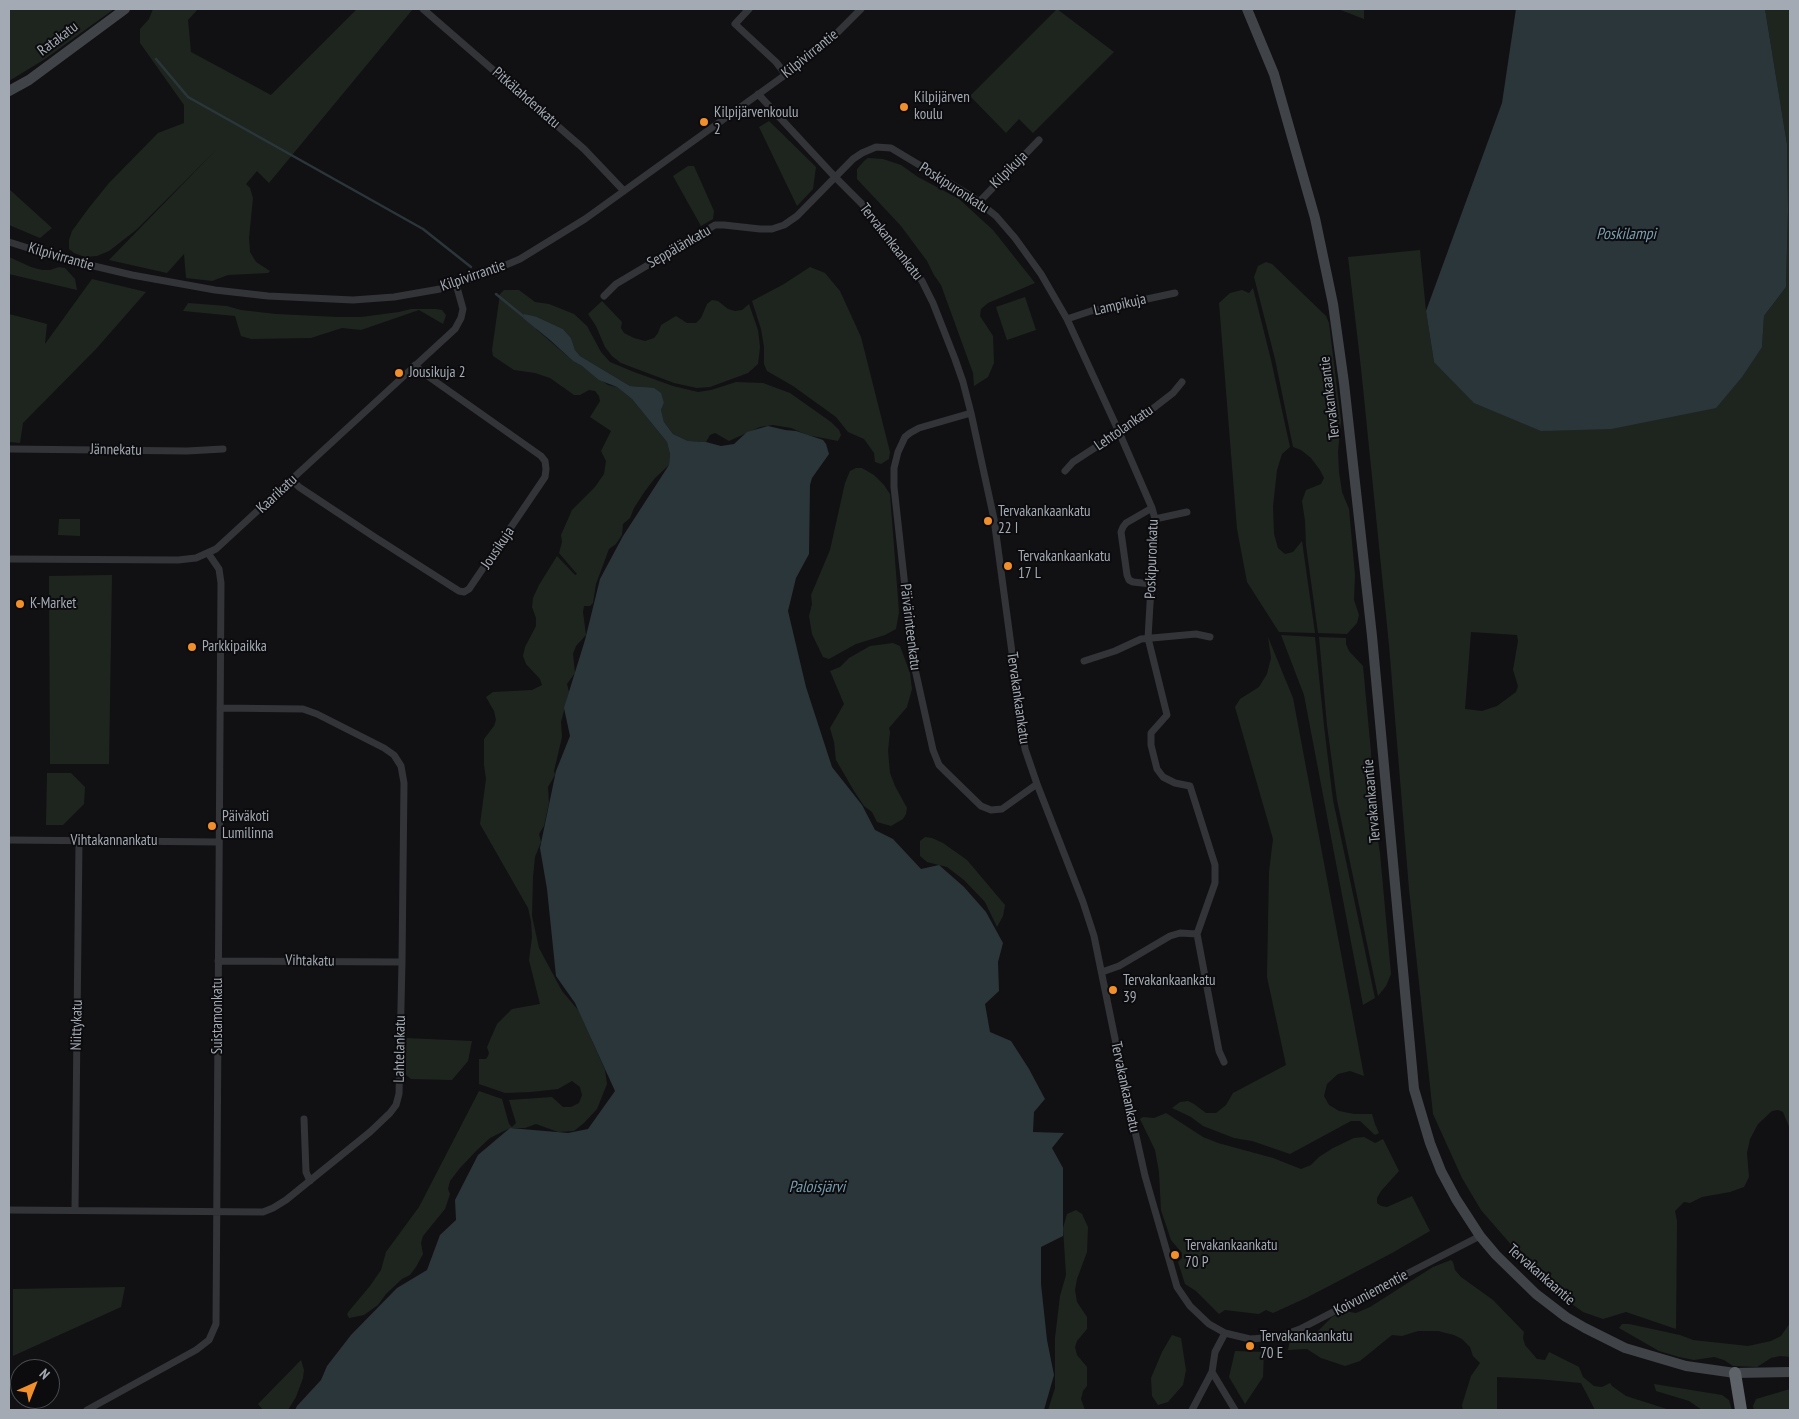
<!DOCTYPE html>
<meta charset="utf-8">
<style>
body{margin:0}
#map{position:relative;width:1799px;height:1419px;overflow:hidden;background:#111113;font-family:"PT Sans Narrow",sans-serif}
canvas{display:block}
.frame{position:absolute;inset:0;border:10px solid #a3aab3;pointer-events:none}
.north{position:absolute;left:10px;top:1359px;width:50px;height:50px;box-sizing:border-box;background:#0c0c0e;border:1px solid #484b50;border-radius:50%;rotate:44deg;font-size:14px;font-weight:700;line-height:20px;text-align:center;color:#a3aab3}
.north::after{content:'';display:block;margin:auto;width:18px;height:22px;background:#f08f2c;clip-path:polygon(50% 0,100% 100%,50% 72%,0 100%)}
</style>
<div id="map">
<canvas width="1799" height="1419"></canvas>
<div class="frame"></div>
<div class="north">N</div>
</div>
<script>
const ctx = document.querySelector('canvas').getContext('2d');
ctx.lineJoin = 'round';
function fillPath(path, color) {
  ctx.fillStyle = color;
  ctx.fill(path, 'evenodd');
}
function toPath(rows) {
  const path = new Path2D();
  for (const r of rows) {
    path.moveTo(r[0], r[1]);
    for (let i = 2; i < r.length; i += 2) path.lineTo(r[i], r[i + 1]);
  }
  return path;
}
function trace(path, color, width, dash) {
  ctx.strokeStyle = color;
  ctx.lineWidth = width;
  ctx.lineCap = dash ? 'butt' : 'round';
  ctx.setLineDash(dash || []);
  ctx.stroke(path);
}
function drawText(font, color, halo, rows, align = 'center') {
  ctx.font = font + ' "PT Sans Narrow",sans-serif';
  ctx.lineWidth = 4;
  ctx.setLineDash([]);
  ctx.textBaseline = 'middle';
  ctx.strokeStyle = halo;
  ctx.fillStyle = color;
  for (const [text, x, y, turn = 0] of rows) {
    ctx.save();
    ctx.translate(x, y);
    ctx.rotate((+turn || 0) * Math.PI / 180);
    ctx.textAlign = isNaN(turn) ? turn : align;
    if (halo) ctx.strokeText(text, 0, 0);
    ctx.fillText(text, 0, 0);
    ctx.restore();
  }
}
fillPath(toPath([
 [9,9,114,9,45,59,9,81],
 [153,9,198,9,188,20,191,52,271,95,357,9,413,9,269,183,257,171,246,184,250,188,253,198,249,238,250,252,256,262,270,271,268,273,228,275,212,281,186,278,184,254,167,273,109,260,217,149,136,230,109,251,97,256,85,257,74,253,69,249,69,240,72,231,88,209,109,183,158,133,184,123,184,105,140,43,140,29,149,19],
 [1057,9,1114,52,1033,133,1019,119,1006,133,970,96],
 [1338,9,1364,9,1364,19],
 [1765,9,1790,9,1790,1129,1783,1112,1778,1110,1772,1111,1758,1124,1750,1139,1747,1153,1749,1177,1744,1187,1730,1192,1702,1197,1690,1203,1684,1202,1675,1211,1677,1221,1676,1329,1626,1312,1603,1319,1583,1312,1547,1286,1481,1210,1462,1178,1433,1114,1409,889,1389,645,1361,368,1348,257,1420,250,1426,311,1434,362,1762,347,1764,316,1786,287,1788,210,1787,144],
 [1471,632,1517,635,1518,641,1513,670,1518,686,1516,692,1497,706,1482,711,1465,709],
 [769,121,816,167,813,189,797,206,759,127],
 [868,158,883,159,901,165,918,177,959,199,993,230,1035,283,988,303,981,309,980,316,993,336,994,363,988,377,974,386,973,373,941,285,934,275,927,261,901,226,857,179,857,169,864,161],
 [688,166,694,166,714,211,713,219,701,226,673,176],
 [9,189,52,228,40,238,9,225],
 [9,257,31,267,42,270,50,270,59,267,65,268,75,279,77,290,9,274],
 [1266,262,1272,264,1326,316,1329,323,1341,420,1338,452,1339,472,1342,492,1349,509,1355,575,1354,600,1359,615,1357,623,1347,634,1318,633,1306,545,1305,521,1302,501,1306,490,1321,484,1324,478,1320,470,1311,458,1301,450,1293,447,1275,359,1254,277,1258,266],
 [810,267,825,273,840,291,861,337,890,452,889,459,881,464,875,462,874,453,864,439,848,432,836,417,793,386,767,371,764,364,764,347,761,329,752,301,784,284],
 [92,279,146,292,96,349,23,423,20,443,9,442,9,314,47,324,45,344],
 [1253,288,1271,360,1290,447,1282,454,1277,470,1273,506,1274,534,1278,548,1285,554,1293,552,1302,541,1315,633,1279,632,1247,582,1237,529,1219,303,1230,293,1242,290,1249,293],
 [504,290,519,290,535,302,549,304,574,314,587,326,601,352,610,362,634,372,673,386,698,392,711,390,736,382,763,383,790,393,831,422,839,430,841,435,838,441,807,435,791,428,773,425,760,427,729,441,715,433,710,435,706,442,688,441,673,434,664,422,661,410,664,403,641,387,630,386,580,356,575,350,571,338,563,329,537,317,536,329,573,361,582,366,608,385,617,387,632,399,667,442,670,454,669,465,655,478,645,491,634,508,630,518,623,524,622,535,616,544,609,549,596,584,593,603,590,606,584,606,583,612,586,635,576,646,573,654,575,673,567,684,569,692,561,722,562,737,554,771,555,775,548,787,549,803,544,826,539,834,541,842,535,857,533,877,532,916,539,948,562,991,579,1011,605,1070,607,1084,597,1109,584,1123,574,1131,558,1132,536,1124,525,1128,510,1128,490,1138,477,1150,460,1168,450,1181,448,1189,450,1194,445,1209,423,1236,421,1243,423,1254,416,1267,410,1275,402,1279,386,1294,378,1305,364,1315,349,1318,347,1314,349,1311,370,1286,381,1270,386,1252,419,1207,479,1091,502,1099,509,1124,512,1127,516,1123,509,1100,552,1097,563,1107,571,1107,579,1103,582,1095,580,1087,572,1081,558,1089,531,1092,505,1093,479,1084,479,1059,486,1059,488,1056,489,1053,487,1047,497,1024,512,1009,540,1004,529,960,532,937,531,921,528,908,480,824,486,779,484,765,484,739,494,726,496,720,494,711,486,697,493,692,532,690,542,685,540,679,526,664,523,656,525,647,536,626,536,618,532,607,533,598,539,585,557,556,575,575,577,574,559,553,562,542,561,535,572,510,595,487,604,474,606,461,601,451,611,431,590,417,600,401,599,396,595,391,589,390,580,395,574,395,550,378,535,373,514,370,493,356,492,350,500,294],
 [1025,297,1036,330,1007,340,996,307],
 [712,300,718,301,728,309,735,311,742,310,749,304,758,330,760,347,758,364,748,373,710,387,697,388,674,383,621,363,612,356,605,347,596,326,588,314,602,301,622,322,621,328,624,333,634,338,645,341,654,338,658,333,661,325,676,316,687,323,696,323,701,318,707,304],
 [188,303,227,306,241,310,276,314,338,317,361,317,399,312,411,309,436,309,442,310,446,315,443,324,419,310,361,330,342,328,311,338,251,339,241,336,235,316,183,311],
 [856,468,862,468,874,475,884,485,890,494,899,612,896,629,885,635,856,644,829,659,823,657,812,634,809,616,812,604,811,595,830,550,845,483,850,471],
 [59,519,80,519,80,536,58,535],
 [112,575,109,764,50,764,49,576],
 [1281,635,1315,637,1324,726,1333,800,1375,998,1363,1005,1304,695],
 [1268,637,1293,698,1364,1076,1350,1071,1338,1074,1327,1084,1324,1096,1329,1105,1339,1111,1354,1114,1372,1114,1375,1124,1379,1133,1375,1135,1360,1121,1351,1121,1290,1154,1252,1141,1234,1138,1203,1126,1191,1117,1172,1108,1180,1102,1188,1101,1194,1104,1206,1113,1216,1113,1226,1105,1233,1093,1286,1065,1267,977,1269,872,1273,839,1235,707,1240,699,1259,687,1267,674,1271,658],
 [1319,637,1346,638,1346,644,1349,651,1363,666,1371,752,1372,804,1380,853,1391,974,1386,986,1378,996,1337,800,1327,725],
 [893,643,900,646,910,673,912,689,907,707,889,728,890,732,888,751,890,773,895,786,907,808,906,814,903,819,891,826,877,822,872,812,864,806,854,791,836,760,834,742,830,728,844,704,830,671,840,667,849,658,870,646],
 [47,773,71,773,85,787,84,804,63,825,46,825],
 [925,837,932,838,943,843,967,860,1005,905,1003,916,997,927,985,902,964,880,947,867,927,862,920,856,920,841],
 [406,1038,472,1041,468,1061,452,1080,411,1079,406,1075],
 [1166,1113,1203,1137,1218,1143,1273,1158,1301,1169,1311,1165,1319,1157,1333,1148,1354,1138,1364,1137,1375,1143,1383,1139,1399,1171,1381,1191,1377,1198,1377,1203,1381,1206,1387,1207,1412,1196,1430,1231,1392,1253,1306,1298,1273,1313,1266,1310,1259,1314,1225,1310,1219,1314,1196,1291,1185,1284,1178,1262,1182,1258,1182,1253,1171,1240,1161,1210,1159,1172,1155,1150,1140,1119,1143,1117,1154,1118],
 [1076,1210,1082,1214,1088,1227,1087,1252,1077,1279,1075,1290,1077,1302,1087,1317,1087,1329,1077,1341,1075,1347,1077,1355,1087,1367,1087,1386,1083,1391,1081,1399,1085,1410,1048,1410,1055,1388,1055,1338,1060,1296,1066,1275,1063,1228,1067,1214],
 [1451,1260,1453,1262,1455,1270,1461,1277,1493,1300,1524,1332,1523,1338,1525,1345,1537,1359,1545,1360,1549,1352,1579,1367,1583,1377,1594,1386,1602,1387,1610,1383,1612,1386,1626,1396,1670,1410,1595,1410,1581,1383,1537,1379,1497,1377,1497,1410,1463,1410,1462,1405,1471,1376,1480,1363,1473,1356,1470,1347,1462,1339,1454,1335,1438,1331,1418,1331,1402,1336,1392,1335,1360,1361,1345,1366,1321,1358,1307,1349,1288,1350,1290,1340,1304,1332,1309,1335,1315,1334,1332,1317,1344,1311,1356,1313,1370,1307,1433,1267],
 [125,1287,121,1307,13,1356,13,1289],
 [1790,1323,1790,1357,1780,1356,1771,1358,1757,1367,1733,1366,1724,1360,1714,1357,1694,1360,1679,1357,1659,1351,1619,1328,1622,1324,1629,1324,1680,1335,1693,1340,1748,1346,1771,1341,1781,1336],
 [1172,1335,1181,1338,1186,1370,1183,1385,1168,1402,1158,1405,1152,1396,1151,1378,1162,1352],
 [1235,1351,1264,1352,1263,1377,1245,1404,1229,1377],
 [301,1360,304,1370,303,1378,296,1397,288,1410,263,1410,258,1404],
 [1654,1384,1722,1395,1729,1400,1732,1410,1702,1410,1689,1401,1656,1391],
 [1790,1389,1790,1410,1754,1410,1753,1406,1756,1399]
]), '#1e251e');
fillPath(toPath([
 [1516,9,1765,9,1787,144,1788,210,1786,287,1764,316,1762,347,1742,377,1716,408,1611,429,1541,431,1474,403,1434,362,1426,311,1502,103],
 [524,314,537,317,563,329,571,338,575,350,580,356,630,386,654,388,661,393,664,403,661,410,664,422,673,434,688,441,706,442,721,446,734,444,747,432,768,426,785,430,796,431,823,440,826,444,829,454,812,478,810,485,809,554,796,578,788,611,806,687,832,767,862,805,875,830,893,839,921,869,939,865,964,887,986,912,1003,943,998,962,999,991,985,1004,990,1032,1011,1041,1029,1069,1045,1099,1034,1112,1033,1132,1064,1133,1052,1148,1063,1168,1063,1236,1041,1247,1041,1284,1047,1340,1054,1375,1044,1410,295,1410,297,1406,321,1380,327,1366,351,1335,397,1288,427,1270,440,1235,456,1220,455,1200,478,1155,510,1128,568,1133,588,1129,615,1091,575,1003,556,976,547,889,540,848,556,771,570,736,564,708,585,640,600,579,623,536,669,465,670,454,667,442,632,399,617,387,599,380,582,366,573,361,550,340,523,318]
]), '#2b363b');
trace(toPath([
 [156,59,188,97,423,229,471,267],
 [496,294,523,316]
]), '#2b363b', 2.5);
trace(toPath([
 [423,9,584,149,624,191],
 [749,9,735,24,776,62,786,75],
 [758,94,835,177,862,204,907,260,922,281,933,303,955,359,963,382,971,413,994,519,1025,749,1037,784,1083,902,1094,936,1122,1073,1145,1176,1177,1287,1190,1306,1209,1324,1225,1333],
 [980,201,1039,140],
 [9,242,60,258,132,275,215,290,268,296,353,300,394,297,440,289,480,276,520,259,585,219,792,70,837,33,861,9],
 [604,296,616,284,715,225,724,225,760,229,772,229,784,225,797,216,853,159,862,153,876,147,891,148,971,196,996,216,1015,238,1041,274,1067,319,1119,432,1152,508,1155,519,1148,638,1167,715,1151,733,1151,745,1157,769,1163,777,1175,783,1190,786,1215,865,1215,883,1197,934,1219,1051,1224,1062],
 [1067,319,1091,311,1175,293],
 [971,413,919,428,910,433,905,437,898,452,894,468,894,487,913,660,933,750,939,765,946,772,981,806,991,810,1002,809,1037,784],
 [9,449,187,451,223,449],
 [1065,471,1073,462,1142,417,1173,393,1182,382],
 [292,480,299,487,376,538,459,591,464,592,469,589,545,477,546,469,545,461,541,456,422,372,415,365],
 [1155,519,1187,512],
 [9,559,178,560,196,558,216,549,455,329,461,318,463,309,456,284],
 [1151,584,1133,582,1129,580,1127,575,1121,532,1123,527,1126,523,1152,508],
 [1084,661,1115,651,1141,639,1196,634,1210,637],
 [9,840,219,842],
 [218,961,402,962],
 [1102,972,1119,966,1170,936,1180,933,1197,934],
 [304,1119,306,1172,310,1181],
 [9,1210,263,1212,273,1208,286,1200,370,1132,390,1113,396,1105,399,1094,402,962,404,783,401,766,394,755,384,748,317,714,303,709,220,708],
 [75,1210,79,841],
 [87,1410,196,1350,209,1340,216,1324,221,583,219,569,208,553],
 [1192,1410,1212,1372],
 [1235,1410,1212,1372,1215,1352,1225,1333,1250,1339,1278,1337,1300,1329,1480,1236]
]), '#323438', 7);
trace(toPath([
 [1247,9,1274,74,1315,218,1333,304,1344,383,1372,636,1414,1089,1430,1143,1441,1171,1456,1199,1480,1236,1496,1255,1536,1294,1566,1317,1585,1328,1625,1348,1686,1366,1735,1373,1790,1372],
 [9,91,29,80,125,9]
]), '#404348', 10);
trace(toPath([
 [1735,1373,1741,1410]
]), '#5e6369', 12);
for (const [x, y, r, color] of [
 [904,107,5,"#f08f2c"],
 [704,122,5,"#f08f2c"],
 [399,373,5,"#f08f2c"],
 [988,521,5,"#f08f2c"],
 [1008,566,5,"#f08f2c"],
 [20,604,5,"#f08f2c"],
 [192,647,5,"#f08f2c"],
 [212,826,5,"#f08f2c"],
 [1113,990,5,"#f08f2c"],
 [1175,1255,5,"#f08f2c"],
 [1250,1346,5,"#f08f2c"]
]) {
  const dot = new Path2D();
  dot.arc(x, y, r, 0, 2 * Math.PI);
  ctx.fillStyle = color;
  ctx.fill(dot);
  trace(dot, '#0c0c0e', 2);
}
drawText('15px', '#a3aab3', '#0c0c0e', [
 ["Ratakatu",58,39,-37],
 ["Kilpivirrantie",810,54,-39],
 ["Pitkälahdenkatu",526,98,41],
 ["Kilpikuja",1009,170,-45],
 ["Poskipuronkatu",954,188,33],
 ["Tervakankaankatu",891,242,52],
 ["Seppälänkatu",679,247,-30],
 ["Kilpivirrantie",61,257,16],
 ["Kilpivirrantie",473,276,-19],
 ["Lampikuja",1120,305,-13],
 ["Tervakankaantie",1330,398,-97],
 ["Lehtolankatu",1124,428,-35],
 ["Jännekatu",116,450,1],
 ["Kaarikatu",277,494,-43],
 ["Jousikuja",498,548,-56],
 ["Poskipuronkatu",1152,559,-88],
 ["Päivärinteenkatu",910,627,83],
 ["Tervakankaankatu",1018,698,82],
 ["Tervakankaantie",1372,801,-95],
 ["Vihtakannankatu",114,841],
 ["Vihtakatu",310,961,1],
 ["Suistamonkatu",218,1016,-90],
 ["Niittykatu",77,1025,-89],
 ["Lahtelankatu",400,1049,-89],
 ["Tervakankaankatu",1125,1087,78],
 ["Tervakankaantie",1541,1275,41],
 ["Koivuniementie",1371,1293,-28]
]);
drawText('15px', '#a3aab3', '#0c0c0e', [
 ["Kilpijärven",914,98],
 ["koulu",914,115],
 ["Kilpijärvenkoulu",714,113],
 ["2",714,130],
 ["Jousikuja 2",409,373],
 ["Tervakankaankatu",998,512],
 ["22 I",998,529],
 ["Tervakankaankatu",1018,557],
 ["17 L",1018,574],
 ["K-Market",30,604],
 ["Parkkipaikka",202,647],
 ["Päiväkoti",222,817],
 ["Lumilinna",222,834],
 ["Tervakankaankatu",1123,981],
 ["39",1123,998],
 ["Tervakankaankatu",1185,1246],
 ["70 P",1185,1263],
 ["Tervakankaankatu",1260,1337],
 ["70 E",1260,1354]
], 'left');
drawText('italic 16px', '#799eaf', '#0c0c0e', [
 ["Poskilampi",1626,234],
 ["Paloisjärvi",817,1187]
]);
</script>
